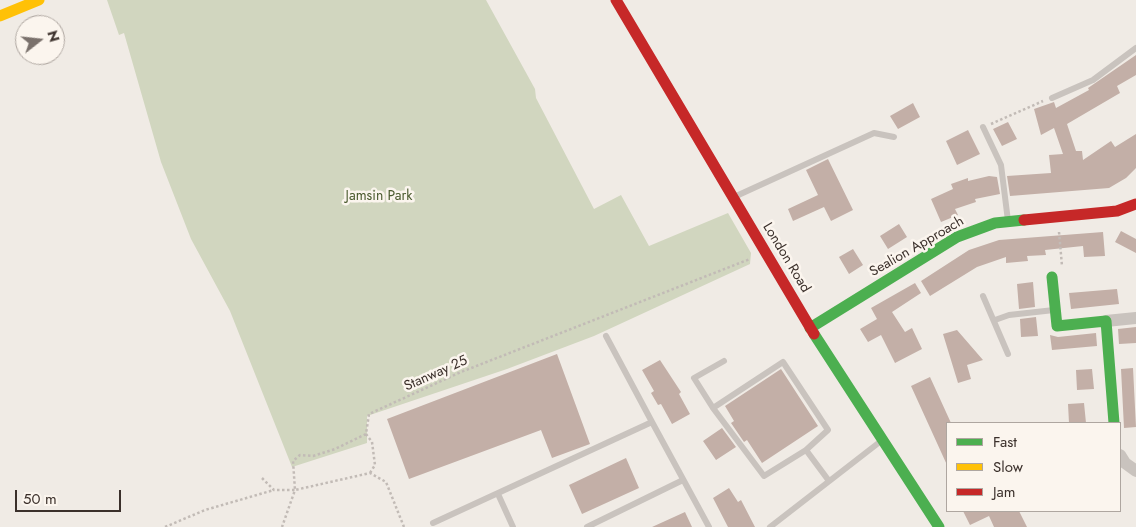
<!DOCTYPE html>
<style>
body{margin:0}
#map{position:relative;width:1136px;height:527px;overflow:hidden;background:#f0ebe5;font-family:Jost,sans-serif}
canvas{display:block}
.legend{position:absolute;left:946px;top:422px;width:175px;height:90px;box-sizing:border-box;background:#fbf5ee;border:1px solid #aea6a0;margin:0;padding:6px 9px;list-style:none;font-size:15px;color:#3b302b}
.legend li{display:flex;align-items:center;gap:10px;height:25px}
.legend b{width:25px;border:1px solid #aea6a0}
.north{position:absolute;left:15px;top:15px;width:50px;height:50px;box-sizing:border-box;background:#fbf5ee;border:1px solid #aea6a0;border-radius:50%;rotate:74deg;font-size:14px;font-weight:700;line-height:20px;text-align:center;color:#3b302b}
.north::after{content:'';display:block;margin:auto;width:18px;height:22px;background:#7a716c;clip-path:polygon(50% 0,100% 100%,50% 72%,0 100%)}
.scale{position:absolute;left:15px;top:490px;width:106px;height:22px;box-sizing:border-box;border:2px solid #3b302b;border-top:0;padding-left:6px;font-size:15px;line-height:18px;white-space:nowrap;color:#3b302b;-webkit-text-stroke:4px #fbf5ee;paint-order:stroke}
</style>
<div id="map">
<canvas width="1136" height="527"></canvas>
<ul class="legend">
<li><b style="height:6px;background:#4caf50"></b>Fast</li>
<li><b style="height:6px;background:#ffc107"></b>Slow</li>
<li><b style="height:6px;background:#c62828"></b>Jam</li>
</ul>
<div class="north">N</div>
<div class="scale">50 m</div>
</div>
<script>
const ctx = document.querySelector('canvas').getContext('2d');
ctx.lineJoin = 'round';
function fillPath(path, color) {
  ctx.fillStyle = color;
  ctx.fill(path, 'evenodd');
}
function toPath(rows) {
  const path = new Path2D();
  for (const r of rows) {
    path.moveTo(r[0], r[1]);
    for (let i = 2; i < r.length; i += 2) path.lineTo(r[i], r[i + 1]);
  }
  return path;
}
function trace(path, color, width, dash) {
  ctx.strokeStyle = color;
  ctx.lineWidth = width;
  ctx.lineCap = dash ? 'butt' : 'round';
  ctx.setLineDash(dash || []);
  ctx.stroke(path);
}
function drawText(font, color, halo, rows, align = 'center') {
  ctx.font = font + ' Jost,sans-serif';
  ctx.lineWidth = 5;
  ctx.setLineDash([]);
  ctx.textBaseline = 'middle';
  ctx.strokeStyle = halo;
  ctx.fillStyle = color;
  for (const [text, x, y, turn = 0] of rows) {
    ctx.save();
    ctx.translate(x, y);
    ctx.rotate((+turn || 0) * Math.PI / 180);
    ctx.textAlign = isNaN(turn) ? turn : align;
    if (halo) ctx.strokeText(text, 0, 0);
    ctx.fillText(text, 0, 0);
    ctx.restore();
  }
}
fillPath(toPath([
 [107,0,486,0,535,89,536,98,594,209,621,195,649,246,728,213,751,253,750,264,594,336,507,369,367,416,367,443,292,467,230,311,191,239,161,162,124,33,119,35]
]), '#d1d6bf');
fillPath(toPath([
 [1136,55,1136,75,1117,86,1120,93,1067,124,1076,151,1082,151,1083,160,1111,141,1115,147,1136,134,1136,168,1126,178,1109,188,1010,196,1007,176,1051,173,1049,155,1063,154,1054,128,1041,135,1034,109,1054,102,1056,108,1089,90,1088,88],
 [913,103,920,117,898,129,890,116],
 [1008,122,1017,139,1002,146,993,129],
 [968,130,980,154,957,165,946,141],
 [828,159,853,210,831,221,824,207,793,221,788,209,818,195,806,170],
 [989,176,997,177,1000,194,975,199,976,202,955,209,958,215,941,222,931,199,953,189,951,184,968,178,968,181],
 [899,224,907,237,888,249,880,236],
 [1121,231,1136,239,1136,253,1115,242],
 [1103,232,1105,256,1084,257,1083,246,1045,250,1046,255,1027,256,1028,261,1006,263,1006,257,977,267,930,296,921,281,969,250,999,240],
 [853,249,863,265,849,274,839,257],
 [1033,282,1035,307,1019,309,1017,284],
 [915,283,921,293,892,312,905,332,912,328,922,349,895,363,881,335,868,342,860,329,877,319,871,308],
 [1117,289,1119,304,1071,309,1069,293],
 [1036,317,1038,336,1021,337,1020,319],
 [1136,327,1136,343,1119,344,1118,329],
 [957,330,983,360,967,365,971,379,958,383,943,334],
 [1096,333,1097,346,1052,350,1050,335,1058,337],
 [557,354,590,444,552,458,541,430,409,479,387,419],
 [660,360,681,392,679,394,690,414,672,424,661,404,658,405,651,393,654,391,642,370],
 [1133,368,1136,427,1124,428,1121,369],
 [781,369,818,426,762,463,747,440,744,442,731,423,734,421,725,406],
 [1092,369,1094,389,1077,390,1076,370],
 [930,377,951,423,947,423,947,465,911,386],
 [1084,403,1086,423,1069,423,1068,404],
 [722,428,736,447,716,460,703,441],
 [626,458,639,488,582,514,569,485],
 [729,488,738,502,741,500,755,527,728,527,713,498],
 [963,511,1019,511,1027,527,994,527,989,516,970,525],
 [685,512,692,527,652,527]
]), '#c3afa7');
trace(toPath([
 [991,124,1043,101],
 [1059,232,1062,266],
 [366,434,372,442,375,465,370,473],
 [262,478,274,490,295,490,282,527],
 [165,527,205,510,274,490],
 [404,527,386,482,370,473,295,490,293,461,300,455,313,456,335,449,366,434,369,414,461,372,750,259]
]), '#c2bbb6', 2.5, [2.5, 2.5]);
trace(toPath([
 [1052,98,1093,80,1136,48],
 [983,127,1001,165,1008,221],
 [734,197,874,133,894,137],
 [983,296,1008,354],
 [995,320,1009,315,1054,310],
 [606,336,652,422],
 [713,408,694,378,724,361],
 [806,450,828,430,783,362,713,408,764,476,806,450,829,481],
 [498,494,513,527],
 [433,523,652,422,709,527],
 [587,527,683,480],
 [770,527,881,441]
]), '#c9c3be', 6);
trace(toPath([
 [1106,321,1136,318],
 [1120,455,1125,463,1136,471]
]), '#c9c3be', 12);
trace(toPath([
 [1052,277,1057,326,1106,321,1114,423],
 [810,328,957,237,995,223,1024,220],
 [814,334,939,527]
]), '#4caf50', 11);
trace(toPath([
 [0,16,39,0]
]), '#ffc107', 11);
trace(toPath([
 [616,0,814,334],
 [1024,220,1117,211,1136,204]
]), '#c62828', 11);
drawText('14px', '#4a5a2e', '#fbf5ee', [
 ["Jamsin Park",379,197]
]);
drawText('14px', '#3b302b', '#fbf5ee', [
 ["Sealion Approach",917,247,-30],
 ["London Road",786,258,59],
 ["Stanway 25",436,374,-24]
]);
</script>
